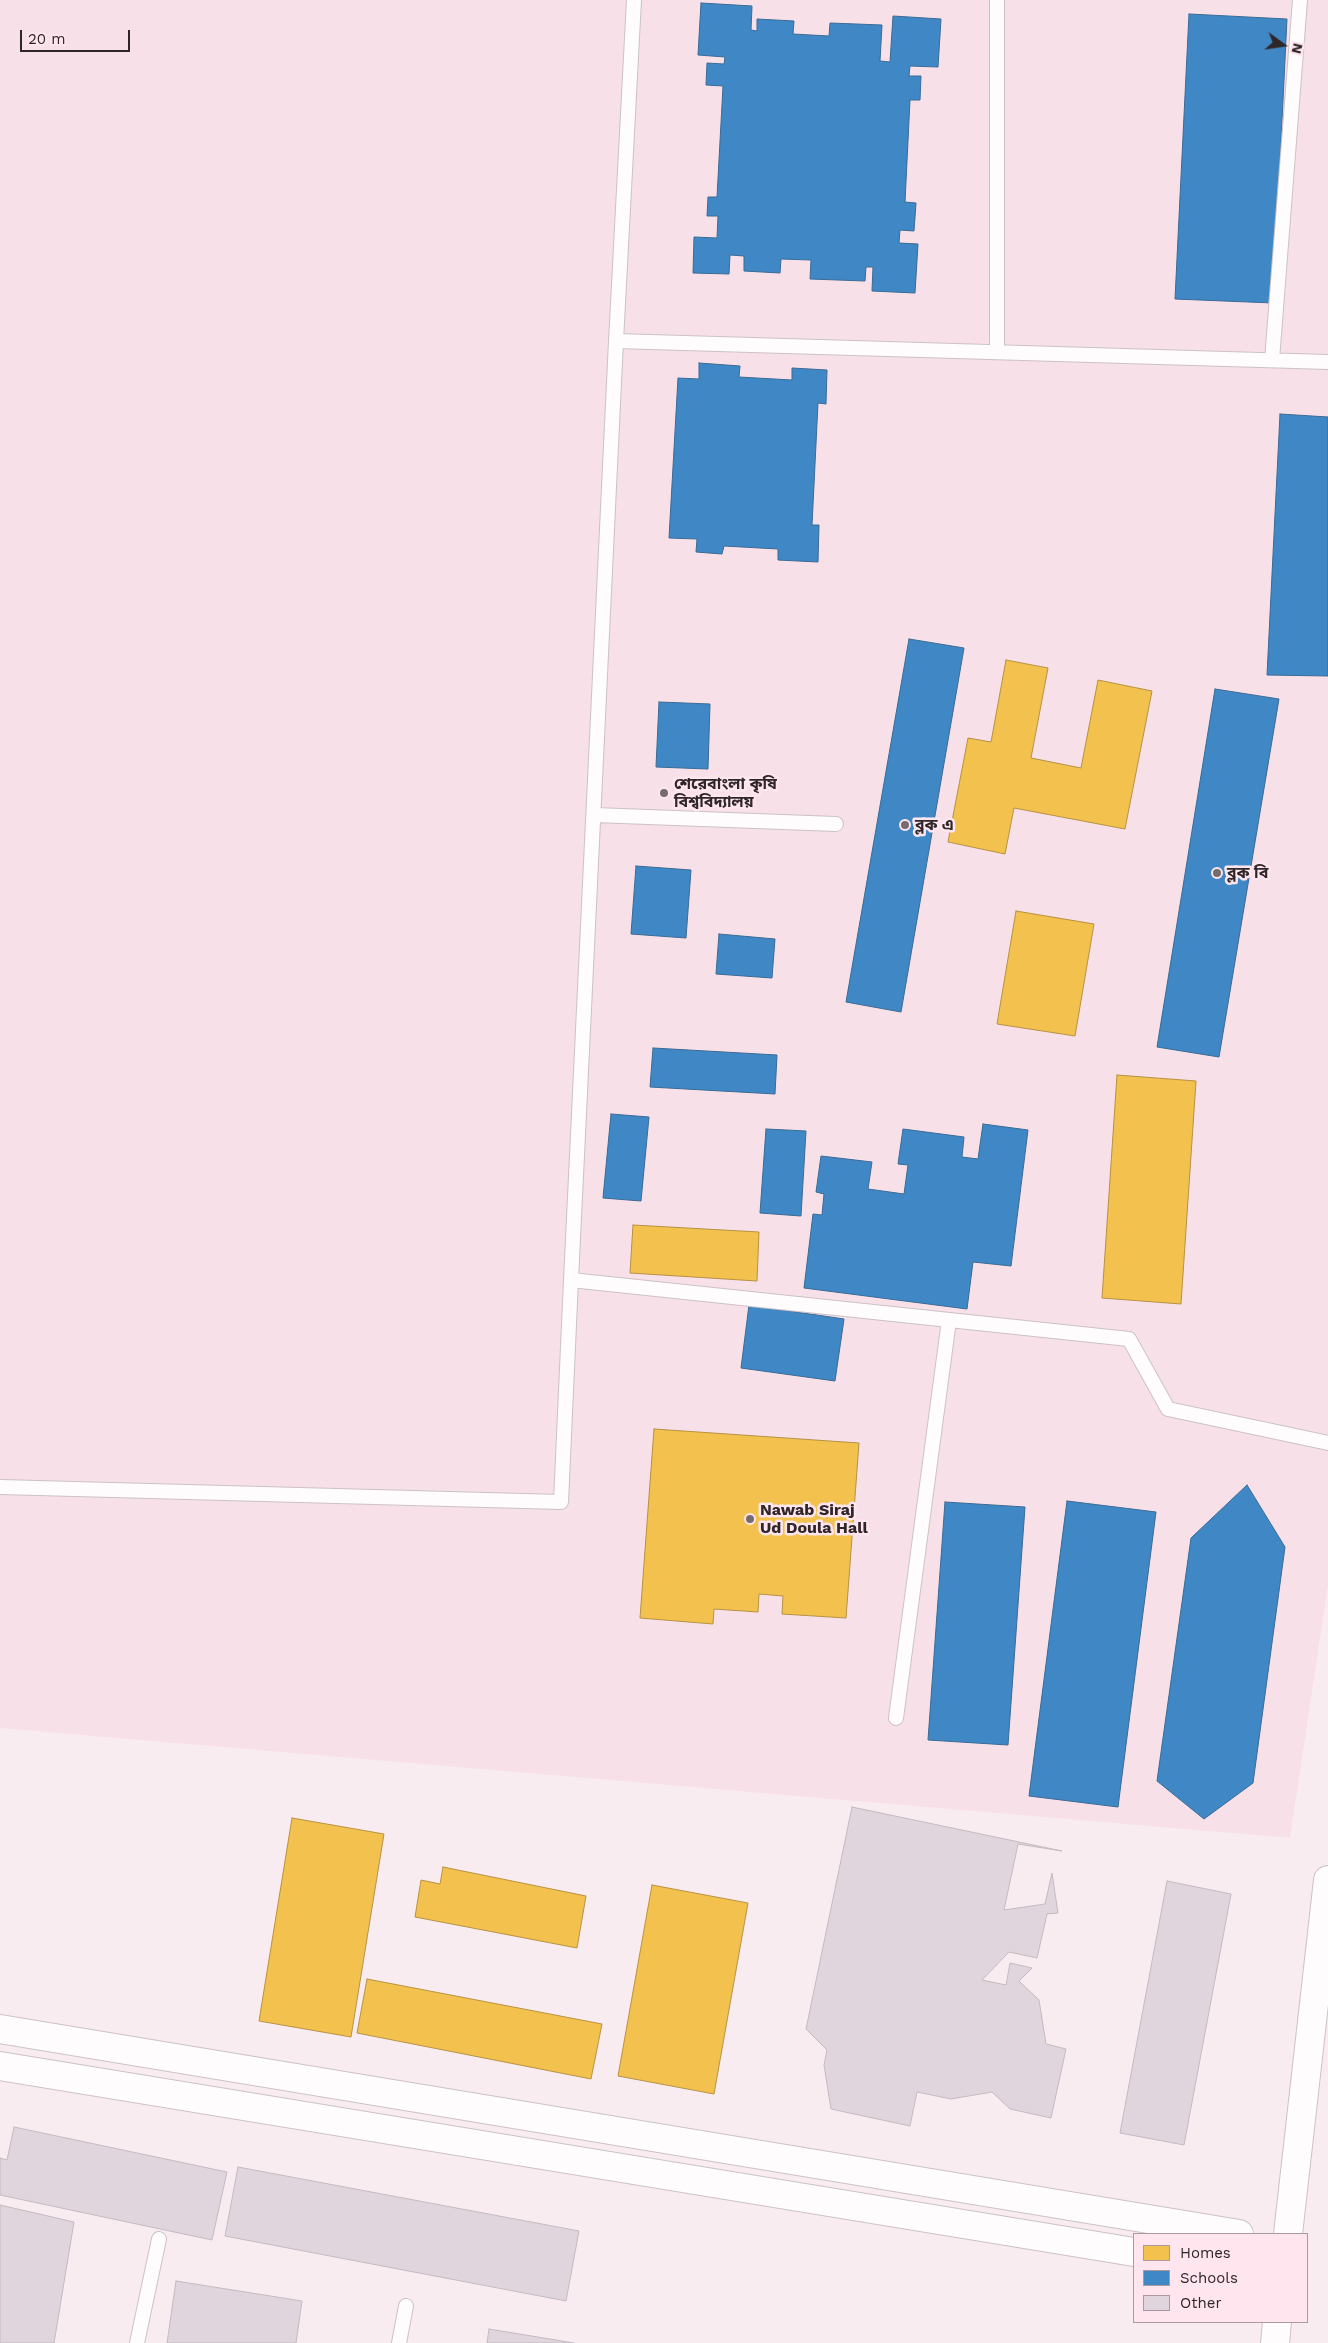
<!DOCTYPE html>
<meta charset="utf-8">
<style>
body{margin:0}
#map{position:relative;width:1328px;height:2343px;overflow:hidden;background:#f9ecf0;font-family:"Work Sans",sans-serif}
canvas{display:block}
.legend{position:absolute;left:1133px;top:2233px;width:175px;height:90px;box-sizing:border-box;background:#ffe6ee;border:1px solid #ac999f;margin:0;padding:6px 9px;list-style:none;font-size:15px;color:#2f2629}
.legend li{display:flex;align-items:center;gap:10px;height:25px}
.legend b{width:25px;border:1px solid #ac999f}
.north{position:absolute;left:1258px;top:20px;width:50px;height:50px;-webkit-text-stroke:4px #ffe6ee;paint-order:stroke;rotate:104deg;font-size:14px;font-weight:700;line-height:20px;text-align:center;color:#2f2629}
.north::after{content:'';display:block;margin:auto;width:18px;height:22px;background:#2f2629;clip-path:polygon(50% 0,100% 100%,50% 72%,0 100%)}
.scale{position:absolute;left:20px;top:30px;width:110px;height:22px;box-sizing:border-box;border:2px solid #2f2629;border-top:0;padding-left:6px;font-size:15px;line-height:18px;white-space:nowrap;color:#2f2629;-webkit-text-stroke:4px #ffe6ee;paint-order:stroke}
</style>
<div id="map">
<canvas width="1328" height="2343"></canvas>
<ul class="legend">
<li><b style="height:14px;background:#f2c14e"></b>Homes</li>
<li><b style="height:14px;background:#3f88c5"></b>Schools</li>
<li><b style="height:14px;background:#e0d5dd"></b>Other</li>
</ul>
<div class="north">N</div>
<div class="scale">20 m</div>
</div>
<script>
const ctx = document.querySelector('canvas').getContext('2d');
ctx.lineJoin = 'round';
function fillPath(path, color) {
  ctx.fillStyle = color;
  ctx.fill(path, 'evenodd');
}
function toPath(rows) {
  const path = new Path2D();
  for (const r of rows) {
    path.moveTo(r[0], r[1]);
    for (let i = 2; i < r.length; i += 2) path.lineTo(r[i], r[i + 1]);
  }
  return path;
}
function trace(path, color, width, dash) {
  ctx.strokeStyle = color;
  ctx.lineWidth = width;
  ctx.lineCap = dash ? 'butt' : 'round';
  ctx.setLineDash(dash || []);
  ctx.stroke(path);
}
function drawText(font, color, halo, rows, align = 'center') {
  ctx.font = font + ' "Work Sans","Noto Sans Bengali",sans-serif';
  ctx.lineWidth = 5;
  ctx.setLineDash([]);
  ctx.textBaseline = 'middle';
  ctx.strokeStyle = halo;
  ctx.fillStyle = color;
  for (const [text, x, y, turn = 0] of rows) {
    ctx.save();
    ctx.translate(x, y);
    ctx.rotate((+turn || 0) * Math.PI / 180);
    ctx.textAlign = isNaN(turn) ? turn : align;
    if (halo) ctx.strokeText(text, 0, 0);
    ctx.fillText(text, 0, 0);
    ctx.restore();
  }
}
fillPath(toPath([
 [0,0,1328,0,1328,1585,1290,1838,0,1728]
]), '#f8e0e8');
const homes = toPath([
 [1006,660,1048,668,1031,758,1081,768,1098,680,1152,691,1125,829,1014,808,1005,854,948,842,968,738,991,742,1006,660],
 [1016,911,1094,924,1075,1036,997,1024,1016,911],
 [1117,1075,1196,1081,1181,1304,1102,1298,1117,1075],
 [633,1225,759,1232,757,1281,630,1273,633,1225],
 [654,1429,859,1443,846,1618,782,1614,783,1596,759,1594,758,1612,714,1609,713,1624,640,1618,654,1429],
 [292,1818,384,1834,351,2037,259,2021,292,1818],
 [443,1867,586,1896,577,1948,415,1917,421,1880,440,1884,443,1867],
 [652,1885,748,1903,714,2094,618,2076,652,1885],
 [367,1979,602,2024,591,2079,357,2033,367,1979]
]);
fillPath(homes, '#f2c14e');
trace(homes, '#b89243', 1);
const schools = toPath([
 [701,3,752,6,751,30,757,31,757,19,794,21,793,34,829,36,830,23,882,25,880,61,890,62,893,16,941,19,938,67,910,66,909,76,921,76,920,100,910,100,905,202,916,203,914,231,900,230,899,243,918,244,915,293,872,291,873,267,866,267,865,281,810,279,811,260,781,259,780,273,744,271,744,256,730,255,729,274,693,273,694,237,717,238,718,216,707,216,708,197,717,197,723,86,706,85,707,63,724,64,725,57,698,55,701,3],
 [1189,14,1287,19,1273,303,1175,299,1189,14],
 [699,363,740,366,739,377,792,380,792,368,827,370,826,404,818,403,812,525,819,525,818,562,778,560,778,549,724,546,722,554,696,552,697,539,669,538,678,378,699,379,699,363],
 [1280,414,1328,417,1328,676,1267,675,1280,414],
 [909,639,964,648,901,1012,846,1002,909,639],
 [1215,689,1279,699,1219,1057,1157,1047,1215,689],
 [659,702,710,704,708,769,656,767,659,702],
 [636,866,691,870,686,938,631,934,636,866],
 [719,934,775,939,772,978,716,974,719,934],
 [653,1048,777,1055,775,1094,650,1087,653,1048],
 [611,1114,649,1117,641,1201,603,1198,611,1114],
 [983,1124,1028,1130,1011,1266,973,1262,967,1309,804,1288,813,1214,822,1215,824,1194,816,1192,821,1156,872,1162,868,1189,904,1194,908,1165,898,1164,903,1129,964,1137,962,1157,978,1159,983,1124],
 [766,1129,806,1131,801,1216,760,1213,766,1129],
 [749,1305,844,1319,835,1381,741,1368,749,1305],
 [1247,1485,1285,1547,1253,1783,1204,1819,1157,1781,1191,1538,1247,1485],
 [1067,1501,1156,1512,1118,1807,1029,1796,1067,1501],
 [945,1502,1025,1507,1008,1745,928,1740,945,1502]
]);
fillPath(schools, '#3f88c5');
trace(schools, '#3a6b96', 1);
const building = toPath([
 [852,1807,1062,1851,1018,1844,1004,1910,1045,1904,1052,1873,1058,1913,1047,1914,1037,1958,1009,1952,982,1980,1006,1985,1010,1963,1032,1968,1019,1981,1039,2000,1046,2044,1066,2049,1051,2118,1010,2109,992,2092,951,2099,917,2092,910,2126,831,2109,824,2065,827,2050,806,2029,852,1807],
 [1167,1881,1231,1894,1184,2145,1120,2133,1167,1881],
 [14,2127,227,2172,212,2240,0,2195,0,2158,7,2160,14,2127],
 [238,2167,579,2231,566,2301,225,2236,238,2167],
 [0,2205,74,2222,54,2343,0,2343,0,2205],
 [176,2281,302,2301,296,2343,167,2343,176,2281],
 [489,2329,574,2343,487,2343,489,2329]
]);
fillPath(building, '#e0d5dd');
trace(building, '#c3bac0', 1);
const lane = toPath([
 [616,341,634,0],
 [997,351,997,0],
 [1272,360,1300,0],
 [594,815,836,824],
 [571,1280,616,341,1328,362],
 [0,1487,561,1502,571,1280,1129,1339,1168,1409,1328,1443],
 [896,1718,949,1320],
 [137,2343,159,2239],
 [399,2343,406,2306]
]);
const secondary = toPath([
 [0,2029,1239,2234],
 [0,2066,1134,2252],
 [1288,2234,1328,1880],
 [1275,2343,1277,2322]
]);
trace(lane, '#ccc2c5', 16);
trace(secondary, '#ccc2c5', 30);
trace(lane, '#fefcfd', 14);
trace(secondary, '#fefcfd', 28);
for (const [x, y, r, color] of [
 [664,793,5,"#766b6f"],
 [905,825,5,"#766b6f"],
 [1217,873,5,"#766b6f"],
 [750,1519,5,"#766b6f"]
]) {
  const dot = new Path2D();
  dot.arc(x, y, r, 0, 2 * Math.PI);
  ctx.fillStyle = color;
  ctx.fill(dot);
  trace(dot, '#ffe6ee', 2);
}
drawText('bold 16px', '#2f2629', '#ffe6ee', [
 ["শেরেবাংলা কৃষি",674,784],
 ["বিশ্ববিদ্যালয়",674,802],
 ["ব্লক এ",915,825],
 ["ব্লক বি",1227,873],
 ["Nawab Siraj",760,1510],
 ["Ud Doula Hall",760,1528]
], 'left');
</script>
